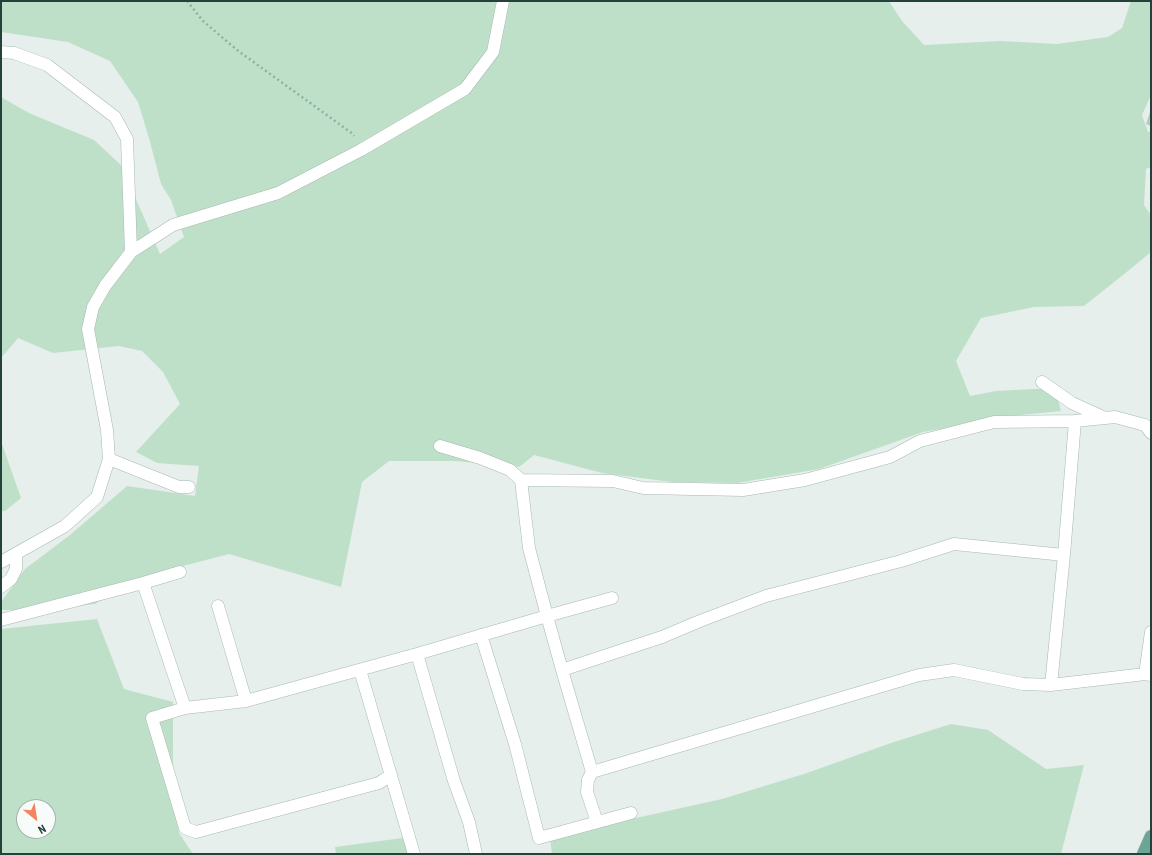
<!DOCTYPE html>
<style>
body{margin:0}
#map{position:relative;width:1152px;height:855px;overflow:hidden;background:#e6efeb;font-family:"Roboto Condensed",sans-serif}
canvas{display:block}
.frame{position:absolute;inset:0;border:2px solid #24423a;pointer-events:none}
.north{position:absolute;left:16px;top:799px;width:40px;height:40px;box-sizing:border-box;background:#f7fbf9;border:1px solid #a3b1ad;border-radius:50%;rotate:150deg;font-size:11px;font-weight:700;line-height:16px;text-align:center;color:#24423a}
.north::after{content:'';display:block;margin:auto;width:14px;height:18px;background:#f4845f;clip-path:polygon(50% 0,100% 100%,50% 72%,0 100%)}
</style>
<div id="map">
<canvas width="1152" height="855"></canvas>
<div class="frame"></div>
<div class="north">N</div>
</div>
<script>
const ctx = document.querySelector('canvas').getContext('2d');
ctx.lineJoin = 'round';
function fillPath(path, color) {
  ctx.fillStyle = color;
  ctx.fill(path, 'evenodd');
}
function toPath(rows) {
  const path = new Path2D();
  for (const r of rows) {
    path.moveTo(r[0], r[1]);
    for (let i = 2; i < r.length; i += 2) path.lineTo(r[i], r[i + 1]);
  }
  return path;
}
function trace(path, color, width, dash) {
  ctx.strokeStyle = color;
  ctx.lineWidth = width;
  ctx.lineCap = dash ? 'butt' : 'round';
  ctx.setLineDash(dash || []);
  ctx.stroke(path);
}
fillPath(toPath([
 [1,1,889,1,902,21,924,45,1001,41,1057,44,1108,37,1122,28,1131,1,1151,1,1151,95,1142,115,1148,132,1151,132,1151,167,1146,169,1144,205,1151,215,1151,252,1123,275,1084,306,1034,307,981,318,956,361,970,396,996,391,1055,388,1061,411,1021,415,923,432,819,469,737,483,672,482,602,473,534,455,519,467,455,461,389,461,362,482,341,587,229,554,183,566,121,589,95,604,38,610,1,610,1,602,25,569,70,535,127,486,195,496,199,466,157,463,136,452,180,404,163,372,142,351,119,346,53,353,18,338,1,358,1,97,29,113,94,140,121,165,160,254,184,237,171,200,161,184,149,138,138,102,110,61,68,42,1,32],
 [1,441,21,498,5,511,1,511],
 [97,619,124,689,173,702,173,793,179,833,193,854,1,854,1,629],
 [24,807,48,807,48,831,24,831],
 [951,724,988,730,1046,769,1084,765,1061,854,552,854,550,837,722,799,807,773,891,743],
 [410,837,417,854,336,854,335,847]
]), '#bfe0c8');
fillPath(toPath([
 [1151,109,1151,126,1146,124]
]), '#bbcac4');
const minor = toPath([
 [1,52,14,53,47,65,115,117,127,139,131,252],
 [1042,382,1072,403,1105,418],
 [440,446,480,458,510,470,521,480],
 [109,459,179,487,189,487],
 [1064,555,1075,421,1115,417,1145,425,1151,433],
 [1,562,65,526,97,497,109,459,107,430,88,329,93,307,105,286,131,252,173,225,278,193,361,150,465,89,493,52,503,1],
 [143,583,180,572],
 [1,587,11,579,16,569,16,554],
 [612,598,547,616,529,548,521,480,613,481,643,488,743,490,805,480,890,457,920,441,994,422,1075,421],
 [218,606,246,701],
 [1,620,143,583,185,708,246,701,417,654,547,616,562,670,592,772,919,675,954,670,1023,684,1051,685,1145,674,1151,675],
 [481,635,515,744,539,838,631,813],
 [417,654,454,781,469,822,476,854],
 [360,670,414,854],
 [562,670,662,637,700,621,766,596,901,561,954,544,1064,555,1051,685],
 [1145,674,1151,632],
 [185,708,152,718,185,828,196,832,379,783,391,775],
 [592,772,588,780,587,792,597,822]
]);
const primary = toPath([
 [1143,854,1151,836]
]);
trace(minor, '#a8b8b2', 13);
trace(primary, '#c2cac8', 13);
trace(toPath([
 [187,1,203,21,237,50,353,134,354,136]
]), '#86b3a5', 2.5, [2, 3]);
trace(minor, '#fff', 12);
trace(primary, '#6aa596', 12);
</script>
